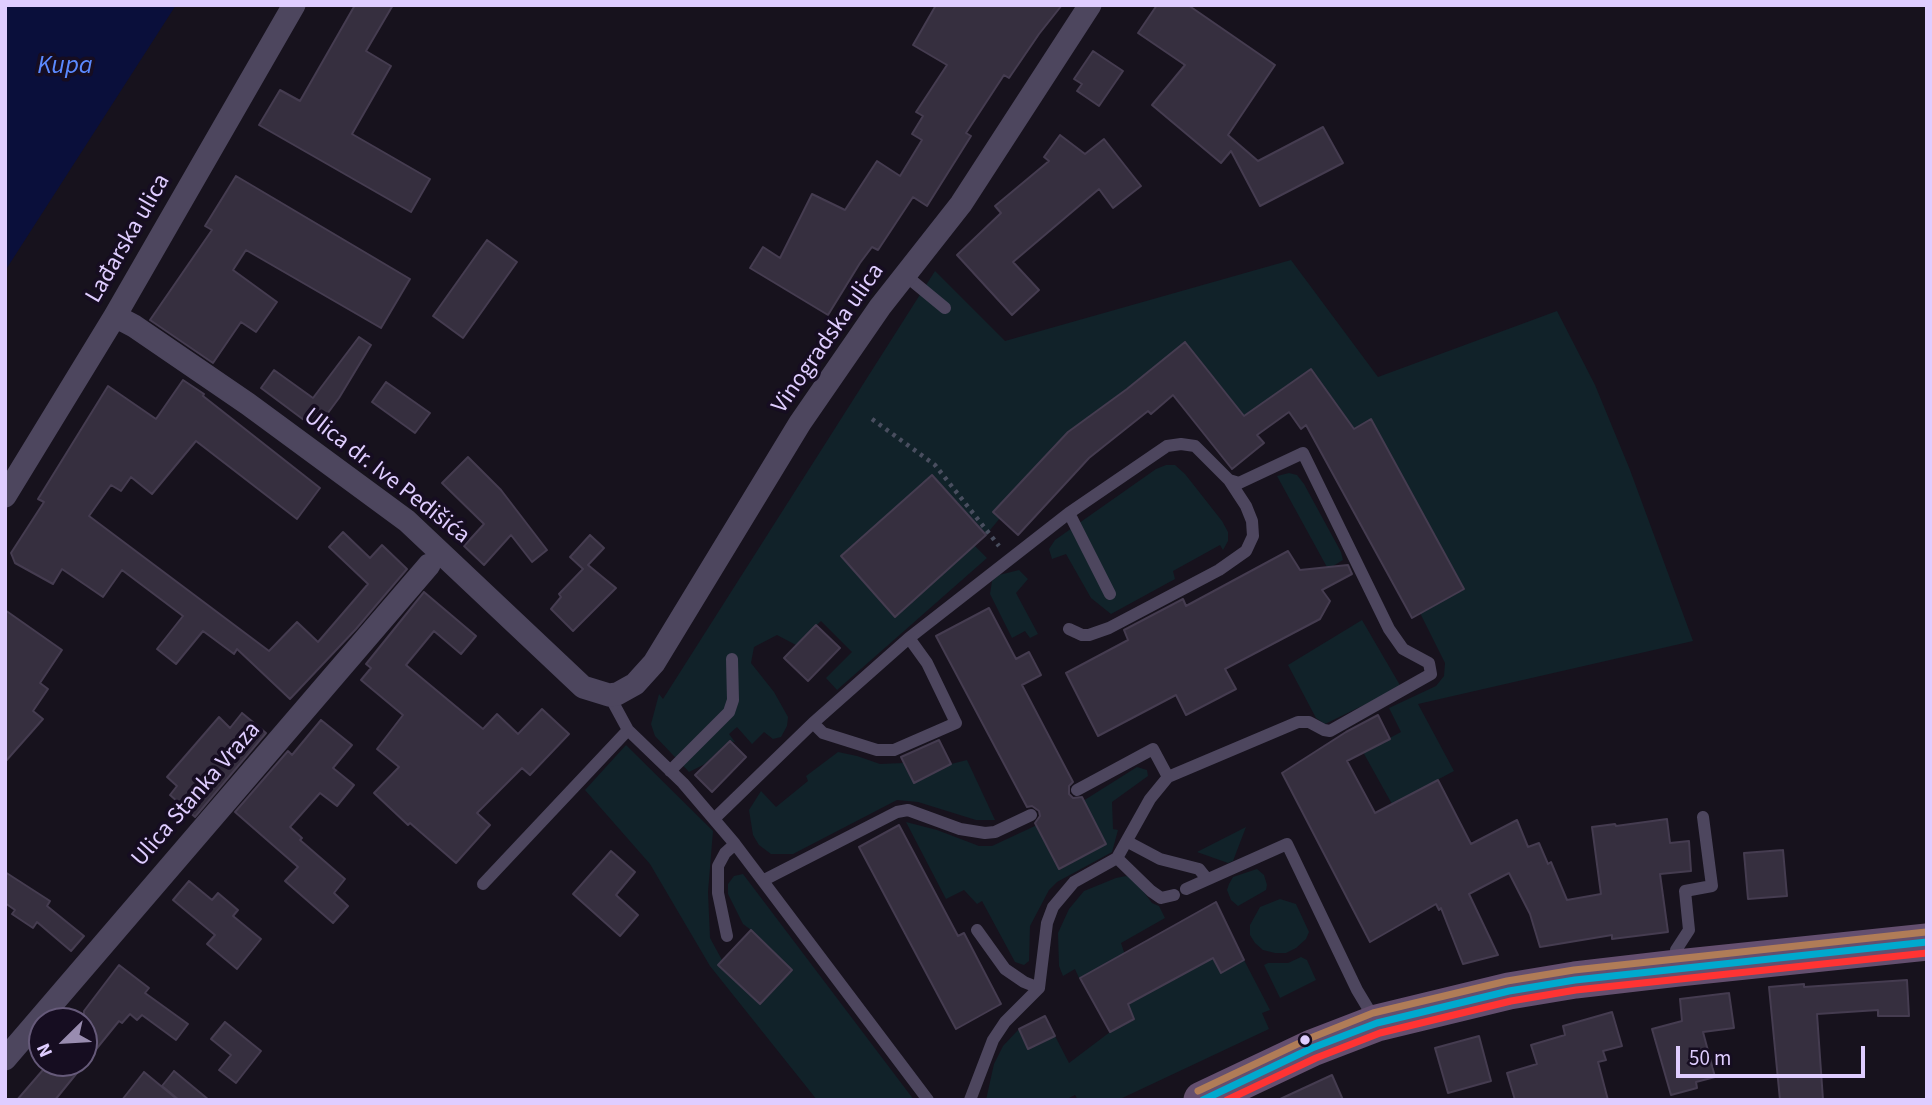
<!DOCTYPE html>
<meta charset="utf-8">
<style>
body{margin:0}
#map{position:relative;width:1932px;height:1105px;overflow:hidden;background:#17121d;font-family:"Source Sans 3",sans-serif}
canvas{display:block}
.frame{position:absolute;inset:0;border:7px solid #dfcdff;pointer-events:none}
.north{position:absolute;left:28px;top:1007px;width:70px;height:70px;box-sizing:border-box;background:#160d21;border:2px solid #665a7a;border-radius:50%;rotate:246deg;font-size:19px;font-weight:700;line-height:28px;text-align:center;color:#dfcdff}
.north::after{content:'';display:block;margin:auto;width:24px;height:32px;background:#998cb0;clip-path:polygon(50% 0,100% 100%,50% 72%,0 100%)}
.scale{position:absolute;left:1676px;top:1046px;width:189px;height:32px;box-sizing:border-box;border:4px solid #dfcdff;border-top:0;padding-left:9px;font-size:21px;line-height:24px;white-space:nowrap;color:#dfcdff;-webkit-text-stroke:5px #160d21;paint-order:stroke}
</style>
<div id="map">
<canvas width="1932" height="1105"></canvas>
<div class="frame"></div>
<div class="north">N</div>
<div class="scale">50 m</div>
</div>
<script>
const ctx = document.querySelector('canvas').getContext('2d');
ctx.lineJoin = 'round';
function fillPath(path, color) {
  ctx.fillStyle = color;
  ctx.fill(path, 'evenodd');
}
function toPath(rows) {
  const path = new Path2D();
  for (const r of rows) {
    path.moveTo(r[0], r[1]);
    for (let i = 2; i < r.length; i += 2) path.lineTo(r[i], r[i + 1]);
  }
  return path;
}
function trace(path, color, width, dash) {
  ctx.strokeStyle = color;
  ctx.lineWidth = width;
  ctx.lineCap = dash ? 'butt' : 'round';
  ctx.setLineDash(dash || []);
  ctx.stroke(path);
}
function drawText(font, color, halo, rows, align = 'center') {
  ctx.font = font + ' "Source Sans 3",sans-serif';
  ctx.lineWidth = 7;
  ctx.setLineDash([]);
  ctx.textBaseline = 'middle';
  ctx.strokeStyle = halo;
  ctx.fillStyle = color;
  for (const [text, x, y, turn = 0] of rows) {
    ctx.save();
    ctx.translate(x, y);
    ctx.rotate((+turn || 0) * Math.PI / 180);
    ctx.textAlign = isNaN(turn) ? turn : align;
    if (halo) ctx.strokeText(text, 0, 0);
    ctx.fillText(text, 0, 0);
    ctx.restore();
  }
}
fillPath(toPath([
 [1291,260,1378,377,1557,311,1595,385,1630,470,1693,641,1418,704,1454,771,1392,804,1363,752,1401,732,1389,708,1436,686,1444,676,1445,663,1420,613,1464,588,1371,420,1350,431,1336,403,1311,369,1244,416,1185,343,1129,387,1068,432,993,512,1000,518,986,535,974,545,987,558,837,690,826,678,852,652,821,621,796,645,777,635,754,647,751,663,774,692,788,717,787,726,781,737,773,739,764,732,752,744,737,727,729,734,735,742,729,741,705,764,689,772,655,736,651,724,659,694,663,699,935,271,1005,341],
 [1166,465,1175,465,1185,474,1222,521,1228,532,1228,541,1223,550,1220,545,1173,571,1175,579,1111,614,1091,598,1066,554,1052,559,1049,549,1055,540,1156,469],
 [1289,473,1297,475,1304,484,1341,552,1343,560,1328,569,1277,476],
 [1019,570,1028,579,1016,593,1038,634,1030,638,1025,631,1012,638,990,594,992,581,999,575],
 [1362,620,1401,687,1325,724,1316,718,1288,665],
 [939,739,951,764,967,760,995,820,976,820,918,802,897,800,793,854,771,854,759,845,753,835,749,810,761,791,776,807,808,781,806,776,838,752,857,756,880,764,903,763,901,757],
 [626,745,713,831,708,892,710,938,722,960,751,930,743,924,728,894,728,884,734,876,743,874,914,1100,817,1100,710,966,650,864,585,790],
 [1137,767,1147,770,1148,776,1112,802,1113,829,1118,830,1112,852,1057,882,1049,890,1030,926,1029,961,1024,965,1015,962,982,901,977,904,964,890,946,899,906,822,937,830,979,846,992,846,1037,825,1060,869,1106,844,1083,801],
 [1246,827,1233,861,1228,863,1197,852],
 [1257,869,1264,875,1267,885,1266,890,1238,906,1231,900,1227,890,1229,884,1233,877],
 [1126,876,1134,879,1152,903,1159,906,1165,918,1121,943,1125,955,1079,978,1075,969,1063,976,1059,966,1058,933,1069,909,1084,891,1116,878],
 [1280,899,1296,904,1309,932,1306,939,1296,948,1286,953,1275,953,1263,950,1255,943,1250,935,1250,925,1260,907],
 [1208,950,1221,973,1244,960,1270,1010,1262,1013,1269,1029,1118,1100,1078,1100,1075,1095,1065,1100,986,1100,994,1064,1003,1046,1019,1029,1029,1049,1055,1036,1069,1063,1110,1032,1134,1020,1124,994],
 [1301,957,1307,960,1316,980,1280,998,1264,965,1268,963,1288,963]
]), '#112229');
fillPath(toPath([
 [5,5,176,5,5,271]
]), '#0a0f3b');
const building = toPath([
 [355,5,393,5,366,51,391,66,352,134,430,179,411,212,259,125,280,90,300,101,355,5],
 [936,5,1062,5,1039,34,1009,78,1004,75,966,133,971,136,927,206,913,197,878,250,872,247,860,263,828,315,750,268,763,247,780,258,812,194,845,210,877,161,900,176,922,140,912,134,923,116,916,112,947,65,913,45,936,5],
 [1157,5,1188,5,1275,65,1228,135,1258,161,1323,127,1343,163,1260,206,1231,151,1221,163,1152,105,1185,65,1138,33,1157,5],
 [1093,51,1123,71,1099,106,1077,91,1082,84,1074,79,1093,51],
 [1060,135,1085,154,1104,139,1141,186,1113,208,1099,189,1013,262,1039,290,1012,315,957,255,1001,213,995,206,1049,161,1044,157,1060,135],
 [236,176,410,279,381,328,246,250,233,270,277,302,256,332,241,322,213,363,150,320,212,230,205,226,236,176],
 [487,240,517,262,463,338,433,316,487,240],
 [359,337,371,345,339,398,316,429,261,388,274,370,313,398,359,337],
 [1185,342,1244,416,1311,369,1354,429,1371,419,1464,589,1412,618,1306,425,1301,429,1289,412,1257,435,1264,443,1232,469,1173,395,1151,414,1148,411,1089,458,1018,535,993,512,1068,432,1127,389,1185,342],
 [183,380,204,394,203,396,320,488,297,519,196,441,152,494,131,477,121,491,111,485,89,516,269,651,297,622,318,642,368,584,329,547,343,532,370,558,382,545,407,569,356,629,290,699,237,649,234,654,203,631,176,664,157,649,183,616,122,570,103,597,62,569,53,584,15,563,11,553,44,502,38,499,108,386,156,419,183,380],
 [386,382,430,413,415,433,372,402,386,382],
 [468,457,501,490,547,550,532,562,511,535,484,565,464,546,484,524,442,483,468,457],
 [932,475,986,535,895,617,841,556,932,475],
 [590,535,604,548,588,565,616,588,573,631,551,609,561,597,559,594,583,569,570,557,590,535],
 [1288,551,1300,570,1348,565,1352,574,1322,590,1330,601,1320,619,1225,669,1236,689,1186,715,1176,695,1098,736,1066,673,1128,640,1124,630,1183,599,1186,606,1288,551],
 [424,592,476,636,461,654,434,631,406,665,483,729,497,714,518,734,542,709,569,734,530,775,522,768,477,813,490,825,456,863,410,823,408,825,374,793,399,767,377,749,403,715,361,680,371,668,366,664,424,592],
 [989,608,1016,659,1029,652,1041,675,1022,685,1073,782,1069,786,1069,794,1073,798,1082,797,1106,844,1059,869,1035,823,1040,816,1039,811,1032,806,1027,807,936,636,989,608],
 [5,610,62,650,40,683,48,689,33,711,43,719,5,762,5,610],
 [816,625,840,648,808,681,784,658,816,625],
 [242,713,266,733,195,817,170,795,177,786,167,777,219,717,230,728,242,713],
 [1378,715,1390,739,1347,761,1375,813,1438,780,1471,844,1517,820,1528,847,1539,843,1548,864,1551,862,1567,900,1601,894,1592,827,1615,824,1616,826,1667,819,1670,843,1689,841,1691,871,1660,874,1668,932,1612,939,1612,935,1540,947,1530,914,1509,873,1469,894,1498,955,1463,964,1441,908,1439,910,1436,904,1370,942,1282,773,1346,732,1378,715],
 [321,720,352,745,333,768,354,785,337,806,320,793,290,827,302,838,300,840,345,879,334,893,348,906,333,923,285,881,298,867,235,812,288,751,292,755,321,720],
 [939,740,951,764,914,783,901,757,939,740],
 [730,741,746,757,712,792,695,775,730,741],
 [899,825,958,936,964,933,1001,1004,956,1029,859,847,899,825],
 [1783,850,1787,896,1748,899,1744,853,1783,850],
 [611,851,635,872,616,895,638,915,620,936,573,894,611,851],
 [5,872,50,901,47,906,84,936,71,951,37,922,33,928,12,914,15,910,5,903,5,872],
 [189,881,212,900,218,893,238,910,233,916,261,939,237,969,207,944,215,935,173,900,189,881],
 [1216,902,1244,960,1221,973,1213,958,1128,1004,1134,1019,1110,1032,1080,978,1216,902],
 [751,930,792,970,760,1004,718,965,751,930],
 [119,965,149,988,145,993,188,1024,176,1040,142,1015,137,1020,130,1014,122,1023,119,1021,55,1100,17,1100,49,1063,84,1063,84,1011,119,965],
 [1907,980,1909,1016,1878,1016,1878,1010,1817,1014,1823,1100,1780,1100,1769,987,1804,984,1804,987,1907,980],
 [1729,993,1734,1028,1703,1032,1715,1077,1696,1082,1697,1088,1671,1095,1652,1029,1682,1021,1680,999,1729,993],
 [1612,1012,1622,1046,1603,1051,1606,1060,1598,1062,1608,1100,1515,1100,1507,1073,1537,1064,1531,1045,1565,1035,1563,1026,1612,1012],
 [1045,1016,1055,1036,1028,1049,1019,1029,1045,1016],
 [225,1022,261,1051,236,1083,219,1070,231,1055,211,1039,225,1022],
 [1479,1036,1491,1081,1448,1093,1435,1048,1479,1036],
 [174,1071,209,1100,179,1100,162,1086,174,1071],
 [144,1072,178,1100,122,1100,144,1072],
 [1332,1075,1343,1100,1278,1100,1332,1075]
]);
fillPath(building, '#362f3f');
trace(building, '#453c50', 2);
trace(toPath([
 [872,419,935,465,999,546]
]), '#494e5f', 4.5, [3.5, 5]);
trace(toPath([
 [905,275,945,308],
 [1069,513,1110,594],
 [1069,629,1082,635,1089,635,1109,628,1219,570,1246,551,1253,536,1252,521,1246,506,1229,480],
 [609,695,628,730,683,783,735,844,928,1100],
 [813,723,823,733,877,750,894,750,956,723,927,663,909,638],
 [670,771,729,712,733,700,732,659],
 [1077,790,1153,749,1168,777],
 [715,818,813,723,909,638,1069,513,1167,446,1181,444,1195,446,1229,480,1239,483,1303,453,1389,629,1403,649,1429,663,1431,674,1330,731,1324,730,1309,722,1298,722,1168,777,1150,799,1117,858,1074,882,1053,907,1047,923,1039,988,1005,1022,993,1040,970,1100],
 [1128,842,1160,859,1199,869,1207,879],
 [1117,858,1151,891,1161,898,1174,895],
 [764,880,897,812,908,810,960,829,985,833,995,832,1031,815],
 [483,884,628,730],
 [1186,889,1287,844,1357,990,1375,1020],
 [977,930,1005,969,1024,982,1039,988],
 [727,936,718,893,718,866,725,853,735,844],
 [1677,964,1676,950,1689,930,1685,891,1712,886,1703,817]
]), '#4d465e', 12);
trace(toPath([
 [115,316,134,326,248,404,407,521,583,687,609,695,617,694,635,684,654,663,800,423,880,307,961,204,1090,5],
 [5,496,115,316,294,5],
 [5,1059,429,565]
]), '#4d465e', 23);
trace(toPath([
 [1202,1100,1312,1048,1377,1023,1509,991,1575,980,1678,968,1927,942]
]), '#644f6f', 37);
trace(toPath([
 [1203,1100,1312,1048,1377,1023,1509,991,1575,980,1927,942]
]), '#00a9ce', 7);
trace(toPath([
 [1227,1100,1316,1058,1380,1033,1511,1001,1576,990,1927,953]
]), '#f33', 7);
trace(toPath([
 [1198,1091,1308,1039,1373,1013,1507,981,1574,970,1926,932]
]), '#b07c57', 7);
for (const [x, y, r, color] of [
 [1305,1040,6,"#dfcdff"]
]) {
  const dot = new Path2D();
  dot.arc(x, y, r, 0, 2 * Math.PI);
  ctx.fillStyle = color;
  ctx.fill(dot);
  trace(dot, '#160d21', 2.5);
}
drawText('24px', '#dfcdff', '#160d21', [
 ["Lađarska ulica",129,239,-60],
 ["Vinogradska ulica",829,339,-55],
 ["Ulica dr. Ive Pedišića",386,477,38],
 ["Ulica Stanka Vraza",197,795,-49]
]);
drawText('italic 26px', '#5b8aff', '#160d21', [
 ["Kupa",65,67]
]);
</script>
